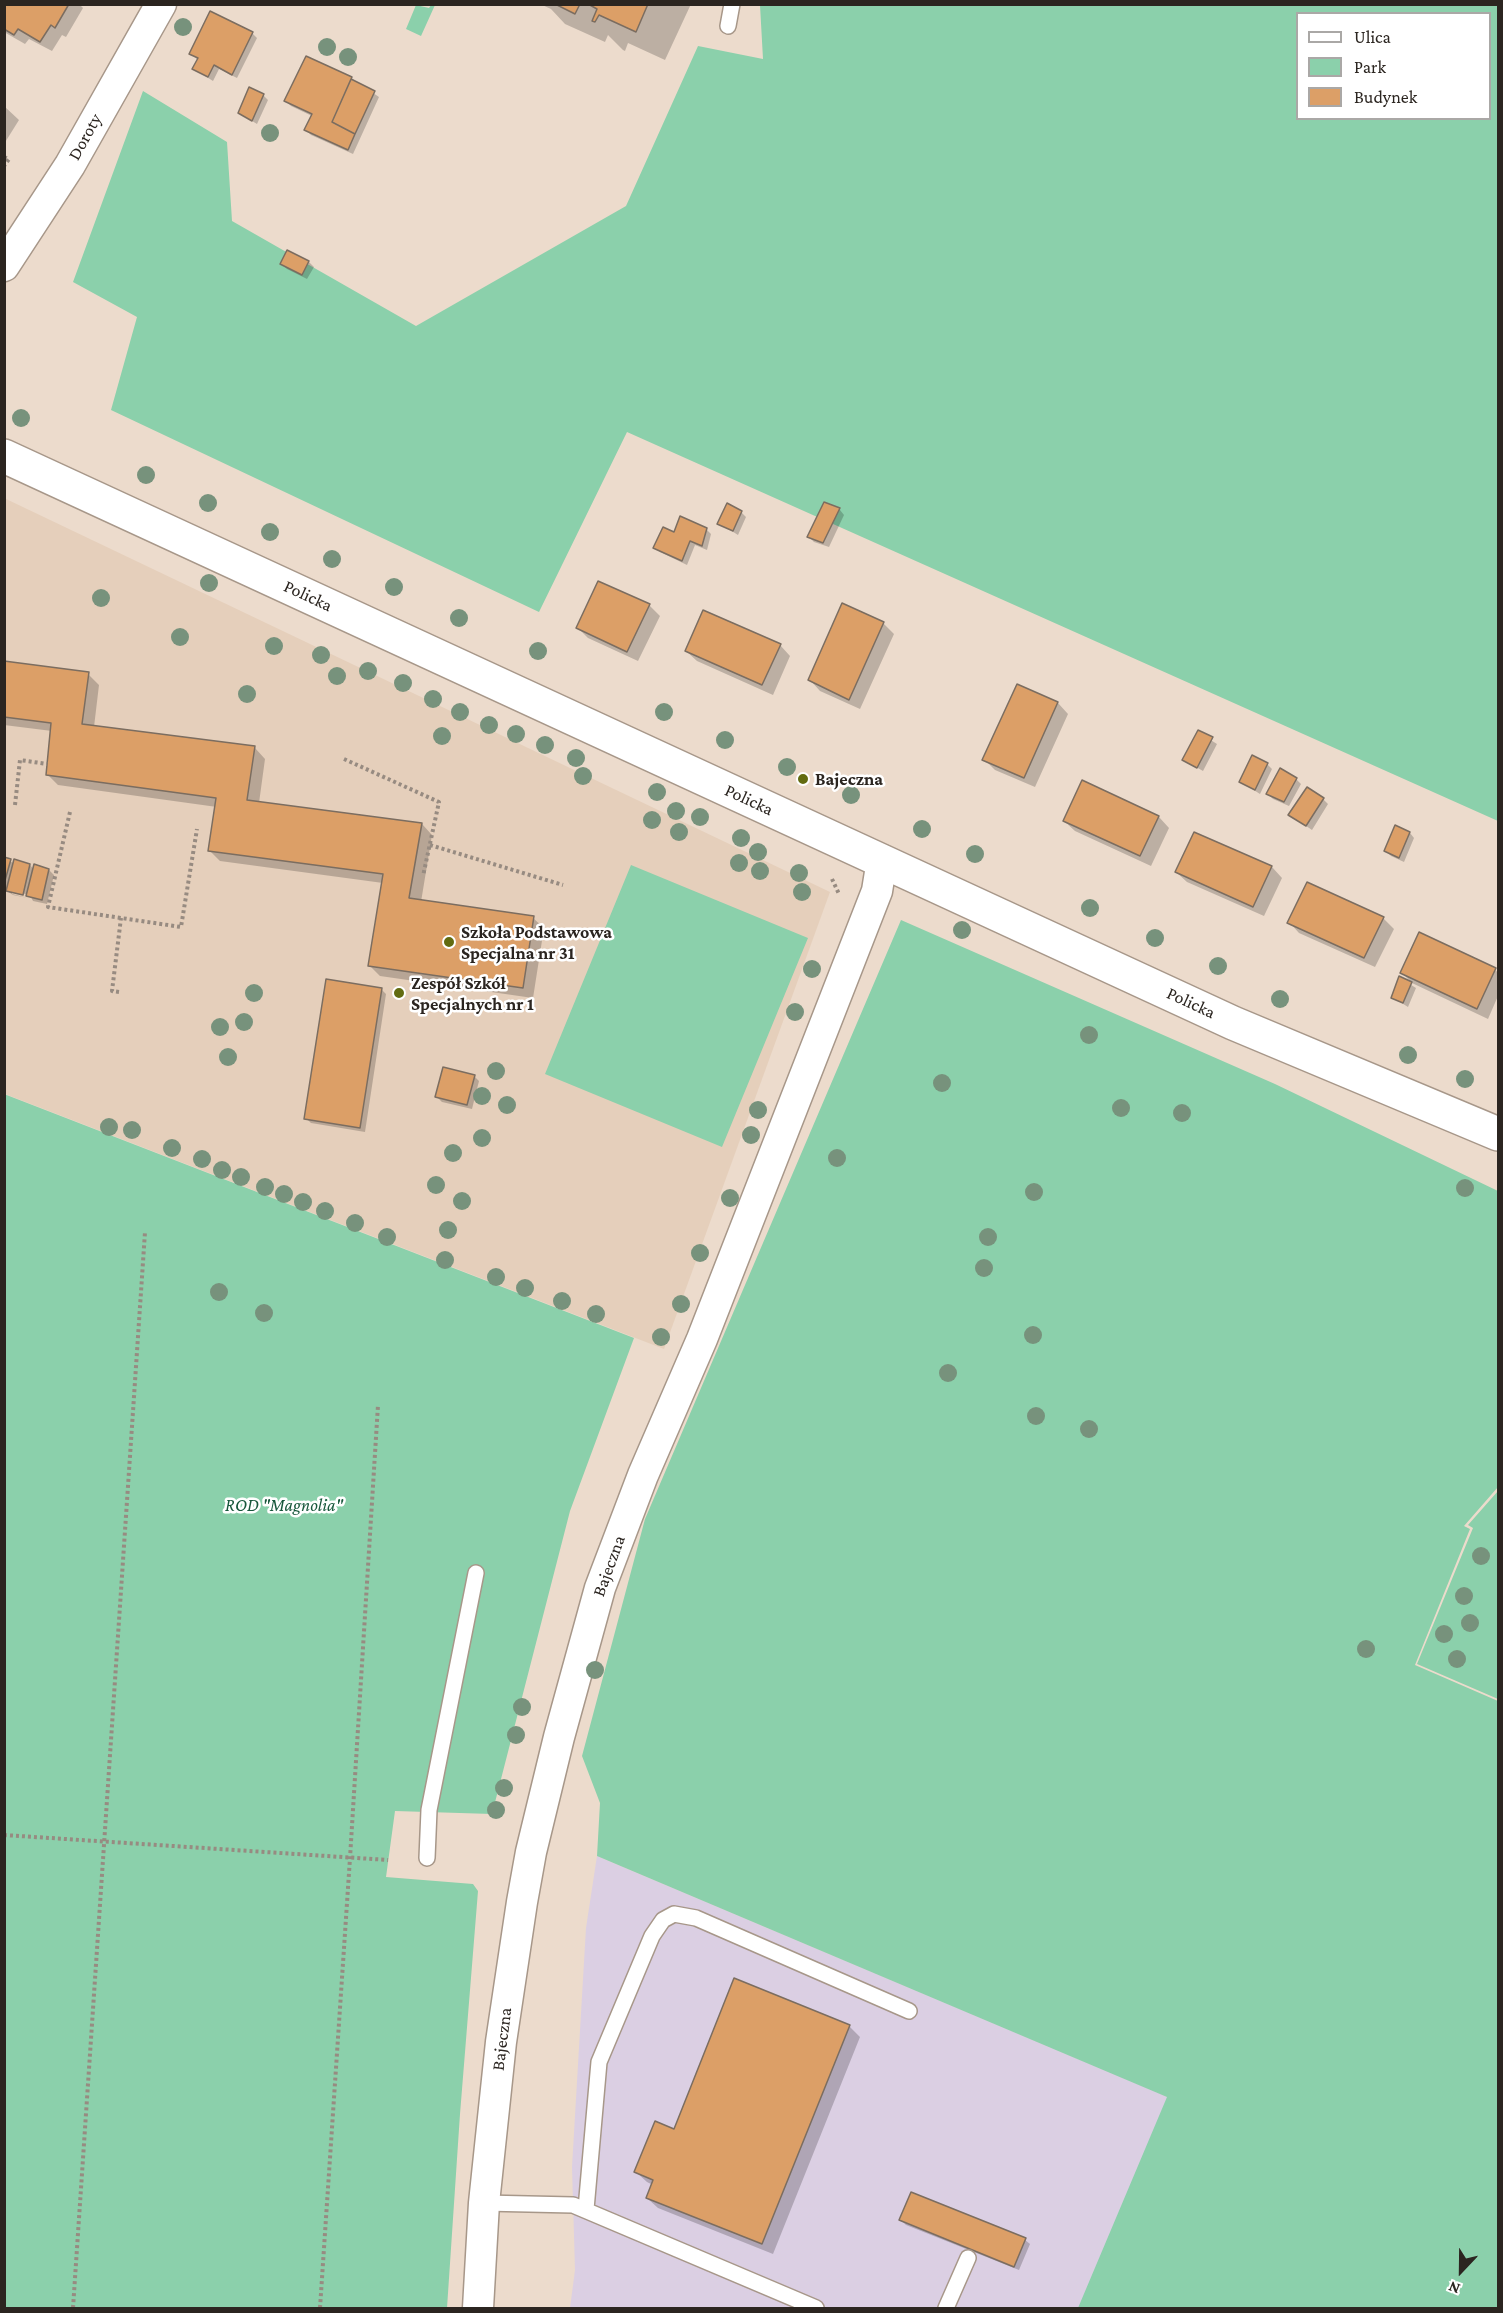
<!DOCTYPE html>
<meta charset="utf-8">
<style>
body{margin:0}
#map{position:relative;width:1503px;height:2313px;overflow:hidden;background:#ecdbcc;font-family:"Crimson Pro",serif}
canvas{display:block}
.frame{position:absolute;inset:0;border:6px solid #2b2520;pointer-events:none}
.legend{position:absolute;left:1296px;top:12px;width:195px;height:108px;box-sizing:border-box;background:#fff;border:2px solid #aaa8a6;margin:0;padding:8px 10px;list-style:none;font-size:18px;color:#2b2520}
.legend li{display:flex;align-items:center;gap:12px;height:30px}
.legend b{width:30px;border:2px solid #aaa8a6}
.north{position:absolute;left:1431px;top:2241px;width:60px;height:60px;-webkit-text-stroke:4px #fff;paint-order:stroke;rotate:202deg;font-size:16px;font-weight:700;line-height:24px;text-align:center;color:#2b2520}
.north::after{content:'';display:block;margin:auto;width:21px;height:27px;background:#2b2520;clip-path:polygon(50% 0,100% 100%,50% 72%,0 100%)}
</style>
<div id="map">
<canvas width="1503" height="2313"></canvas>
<div class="frame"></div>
<ul class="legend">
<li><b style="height:8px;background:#fff"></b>Ulica</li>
<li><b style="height:16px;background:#8bd0ab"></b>Park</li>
<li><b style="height:16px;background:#dc9f67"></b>Budynek</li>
</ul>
<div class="north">N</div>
</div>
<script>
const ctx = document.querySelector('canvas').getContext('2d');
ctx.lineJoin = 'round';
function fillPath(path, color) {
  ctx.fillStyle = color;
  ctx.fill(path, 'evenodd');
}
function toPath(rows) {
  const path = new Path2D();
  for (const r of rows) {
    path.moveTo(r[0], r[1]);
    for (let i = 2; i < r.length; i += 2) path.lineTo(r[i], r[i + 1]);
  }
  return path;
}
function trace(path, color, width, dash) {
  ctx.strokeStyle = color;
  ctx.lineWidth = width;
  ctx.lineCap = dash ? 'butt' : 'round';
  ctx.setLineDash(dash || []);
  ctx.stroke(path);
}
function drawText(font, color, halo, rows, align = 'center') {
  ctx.font = font + ' "Crimson Pro",serif';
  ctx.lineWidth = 5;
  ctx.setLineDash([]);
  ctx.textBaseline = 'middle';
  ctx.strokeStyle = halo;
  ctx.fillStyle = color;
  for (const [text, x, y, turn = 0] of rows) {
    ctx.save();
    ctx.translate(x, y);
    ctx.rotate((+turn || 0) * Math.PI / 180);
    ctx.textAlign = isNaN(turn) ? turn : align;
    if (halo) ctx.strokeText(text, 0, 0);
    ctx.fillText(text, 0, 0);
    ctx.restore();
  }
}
fillPath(toPath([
 [597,1856,1168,2097,1080,2308,570,2308,575,2270,572,2167,586,1928]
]), '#dbcfe3');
fillPath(toPath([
 [4,498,830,892,664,1349,5,1094]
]), '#e5cfbb');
fillPath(toPath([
 [416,5,429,8,431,5,435,5,421,36,406,29],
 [760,5,1498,5,1498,821,627,432,539,612,111,410,137,317,73,282,143,91,227,142,232,221,416,326,626,206,698,46,763,59],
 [1298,14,1490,14,1490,118,1298,118],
 [631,865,808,938,722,1147,545,1074],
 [901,920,1275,1084,1498,1191,1498,1487,1464,1526,1470,1529,1415,1665,1498,1701,1498,2308,1078,2308,1167,2097,597,1856,600,1803,582,1756,645,1519],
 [4,1094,634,1338,570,1511,492,1814,395,1811,386,1877,473,1884,478,1891,460,2114,447,2308,5,2308],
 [1498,1491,1498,1699,1417,1664,1473,1528,1468,1525]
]), '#8bd0ab');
fillPath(toPath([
 [4,4,79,4,83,8,66,37,62,35,52,51,29,39,25,44,4,32],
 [540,4,691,4,665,60,628,43,625,51,623,50,608,35,605,42,565,24,551,9],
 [252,33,257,38,237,78,219,69,213,81,194,69,198,60,191,54],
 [351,78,379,97,353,154,311,135,306,130,312,116,291,106,286,101],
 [263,95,268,100,257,124,239,113],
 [4,106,19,120,4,144],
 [288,252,309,262,314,267,307,279,287,269,282,264],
 [825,504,840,510,844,515,829,547,814,542,809,537],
 [741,512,746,517,738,535,719,523],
 [706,529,711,534,707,550,695,545,687,565,660,552,655,547,675,534],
 [649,605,660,616,638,661,588,638,578,628],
 [843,605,883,623,894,634,860,709,820,691,810,680],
 [780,645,790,656,773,695,697,661,686,651],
 [4,662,88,674,99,685,94,727,255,748,265,759,259,803,422,824,432,835,421,902,533,918,544,928,533,998,380,976,370,966,383,883,220,861,209,850,217,807,58,785,48,775,52,731,4,725],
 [1017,686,1058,703,1068,714,1035,787,995,770,984,759],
 [1198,732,1217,744,1203,771,1184,760],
 [1267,764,1272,769,1260,794,1241,782],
 [1296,779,1301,784,1289,806,1273,799,1268,794],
 [1082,782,1159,817,1169,828,1151,866,1075,831,1064,821],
 [1323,799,1328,804,1312,830,1290,815],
 [1396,827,1410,833,1414,838,1404,862,1391,856,1386,851],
 [1194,834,1272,867,1282,878,1264,916,1187,882,1176,872],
 [4,858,15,864,30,865,34,870,49,870,54,875,47,904,33,901,30,895,12,891,12,894,28,898,13,895,4,889],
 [1383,918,1394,929,1375,967,1299,933,1289,922],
 [1420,934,1498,972,1498,996,1488,1019,1412,983,1402,973],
 [1400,978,1416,988,1408,1007,1392,997],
 [381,989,386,994,365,1132,311,1123,306,1118],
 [474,1076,479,1081,472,1109,442,1102,437,1097],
 [735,1980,850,2027,860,2037,773,2254,658,2208,647,2198,653,2185,647,2182,636,2172,674,2131],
 [901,2220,1025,2240,1030,2244,1019,2270,906,2225]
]), '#0003');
const building = toPath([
 [4,4,69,4,55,28,51,25,40,42,18,29,14,35,4,29,4,4],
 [555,4,580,4,575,14,555,4],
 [588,4,648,4,636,32,599,15,595,22,592,21,597,9,588,4],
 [210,11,253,32,232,75,214,65,208,77,192,69,198,58,189,54,210,11],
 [306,56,352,77,332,122,355,134,348,150,304,130,312,114,284,101,306,56],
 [351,79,375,91,355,134,332,122,351,79],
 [249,87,264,94,252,121,238,113,249,87],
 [287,250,309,261,302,275,280,264,287,250],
 [824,502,840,508,823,543,807,537,824,502],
 [727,503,742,511,733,531,717,524,727,503],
 [680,516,707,528,702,546,690,541,682,561,653,548,663,527,674,532,680,516],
 [598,581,650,604,627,652,576,628,598,581],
 [842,603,884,622,849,700,808,680,842,603],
 [703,610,781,644,762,685,685,651,703,610],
 [4,661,89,672,82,724,255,746,247,800,422,823,409,898,534,916,523,988,368,966,383,874,208,851,216,798,46,775,51,723,4,717,4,661],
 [1017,684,1058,702,1024,778,982,760,1017,684],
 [1198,730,1213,737,1197,768,1182,760,1198,730],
 [1252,755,1268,763,1255,790,1239,782,1252,755],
 [1280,768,1297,778,1284,802,1266,794,1280,768],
 [1082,780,1159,816,1140,856,1063,821,1082,780],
 [1307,787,1324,798,1306,826,1288,815,1307,787],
 [1395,825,1410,832,1399,858,1384,851,1395,825],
 [1194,832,1272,866,1253,907,1175,872,1194,832],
 [4,857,11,859,4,884,4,857],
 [14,859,30,864,23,895,6,891,14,859],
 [34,864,49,869,42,900,26,896,34,864],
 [1307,882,1384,917,1364,958,1287,923,1307,882],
 [1419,932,1496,968,1477,1009,1400,973,1419,932],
 [1399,976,1412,982,1403,1003,1391,998,1399,976],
 [326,979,382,988,360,1128,304,1119,326,979],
 [443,1067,475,1075,467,1105,435,1097,443,1067],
 [734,1978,850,2025,762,2244,646,2198,653,2180,634,2172,655,2121,674,2129,734,1978],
 [911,2192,1026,2238,1014,2267,899,2220,911,2192]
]);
fillPath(building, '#dc9f67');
trace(building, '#7b6d60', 1.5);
const service = toPath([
 [728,26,732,4],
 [427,1858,429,1810,476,1573],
 [484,2203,573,2205,816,2308],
 [586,2209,599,2062,652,1936,663,1920,674,1914,696,1918,909,2011],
 [946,2308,968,2258]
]);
const minor = toPath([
 [4,266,70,165,161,4],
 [478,2308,484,2203,501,2042,522,1902,531,1852,559,1737,600,1588,643,1475,702,1339,877,891,882,860]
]);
const tertiary = toPath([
 [4,456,1233,1023,1498,1134]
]);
trace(service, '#a79789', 18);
trace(minor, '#a79789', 33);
trace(tertiary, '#a79789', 36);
trace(toPath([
 [4,157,9,159,4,166],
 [344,759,439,802,423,876],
 [15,805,20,760,47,764],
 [70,812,48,907,181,927,197,829],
 [430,845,563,885],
 [832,879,839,894],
 [119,992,112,991,121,918],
 [4,1835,388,1860],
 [73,2308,145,1232],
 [320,2308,350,1858,378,1405]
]), '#978b81', 4, [3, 3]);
trace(service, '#fff', 15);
trace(minor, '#fff', 30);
trace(tertiary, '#fff', 33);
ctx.fillStyle = '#77927c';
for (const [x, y] of [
 [183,27],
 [327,47],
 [348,57],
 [270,133],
 [21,418],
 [146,475],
 [208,503],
 [270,532],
 [332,559],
 [209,583],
 [394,587],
 [101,598],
 [459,618],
 [180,637],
 [274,646],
 [538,651],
 [321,655],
 [368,671],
 [337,676],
 [403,683],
 [247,694],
 [433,699],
 [460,712],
 [664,712],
 [489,725],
 [516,734],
 [442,736],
 [725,740],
 [545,745],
 [576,758],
 [787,767],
 [583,776],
 [657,792],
 [851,795],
 [676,811],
 [700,817],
 [652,820],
 [922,829],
 [679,832],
 [741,838],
 [758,852],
 [975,854],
 [739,863],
 [760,871],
 [799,873],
 [802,892],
 [1090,908],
 [962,930],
 [1155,938],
 [1218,966],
 [812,969],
 [254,993],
 [1280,999],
 [795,1012],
 [244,1022],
 [220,1027],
 [1089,1035],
 [1408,1055],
 [228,1057],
 [496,1071],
 [1465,1079],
 [942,1083],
 [482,1096],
 [507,1105],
 [1121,1108],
 [758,1110],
 [1182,1113],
 [109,1127],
 [132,1130],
 [751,1135],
 [482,1138],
 [172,1148],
 [453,1153],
 [837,1158],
 [202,1159],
 [222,1170],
 [241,1177],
 [436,1185],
 [265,1187],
 [1465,1188],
 [1034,1192],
 [284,1194],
 [730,1198],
 [462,1201],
 [303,1202],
 [325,1211],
 [355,1223],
 [448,1230],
 [387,1237],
 [988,1237],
 [700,1253],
 [445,1260],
 [984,1268],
 [496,1277],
 [525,1288],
 [219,1292],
 [562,1301],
 [681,1304],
 [264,1313],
 [596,1314],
 [1033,1335],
 [661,1337],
 [948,1373],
 [1036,1416],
 [1089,1429],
 [1481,1556],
 [1464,1596],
 [1470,1623],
 [1444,1634],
 [1366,1649],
 [1457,1659],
 [595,1670],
 [522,1707],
 [516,1735],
 [504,1788],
 [496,1810]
]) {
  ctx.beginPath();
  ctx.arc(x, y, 9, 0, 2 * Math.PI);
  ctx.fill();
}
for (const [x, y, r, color] of [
 [803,779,6,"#626b10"],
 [449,942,6,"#626b10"],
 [399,993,6,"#626b10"]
]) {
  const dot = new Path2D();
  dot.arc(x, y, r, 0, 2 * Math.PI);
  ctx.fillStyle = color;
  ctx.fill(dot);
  trace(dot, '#fff', 2);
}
drawText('18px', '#2b2520', '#fff', [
 ["Doroty",85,137,-61],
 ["Policka",308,596,25],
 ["Policka",749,800,25],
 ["Policka",1191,1003,25],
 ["Bajeczna",609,1566,-70],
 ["Bajeczna",502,2039,-83]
]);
drawText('bold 18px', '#2b2520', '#fff', [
 ["Bajeczna",815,779],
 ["Szkoła Podstawowa",461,932],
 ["Specjalna nr 31",461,953],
 ["Zespół Szkół",411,983],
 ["Specjalnych nr 1",411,1004]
], 'left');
drawText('italic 18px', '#17573b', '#fff', [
 ["ROD \"Magnolia\"",284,1505]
]);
</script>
